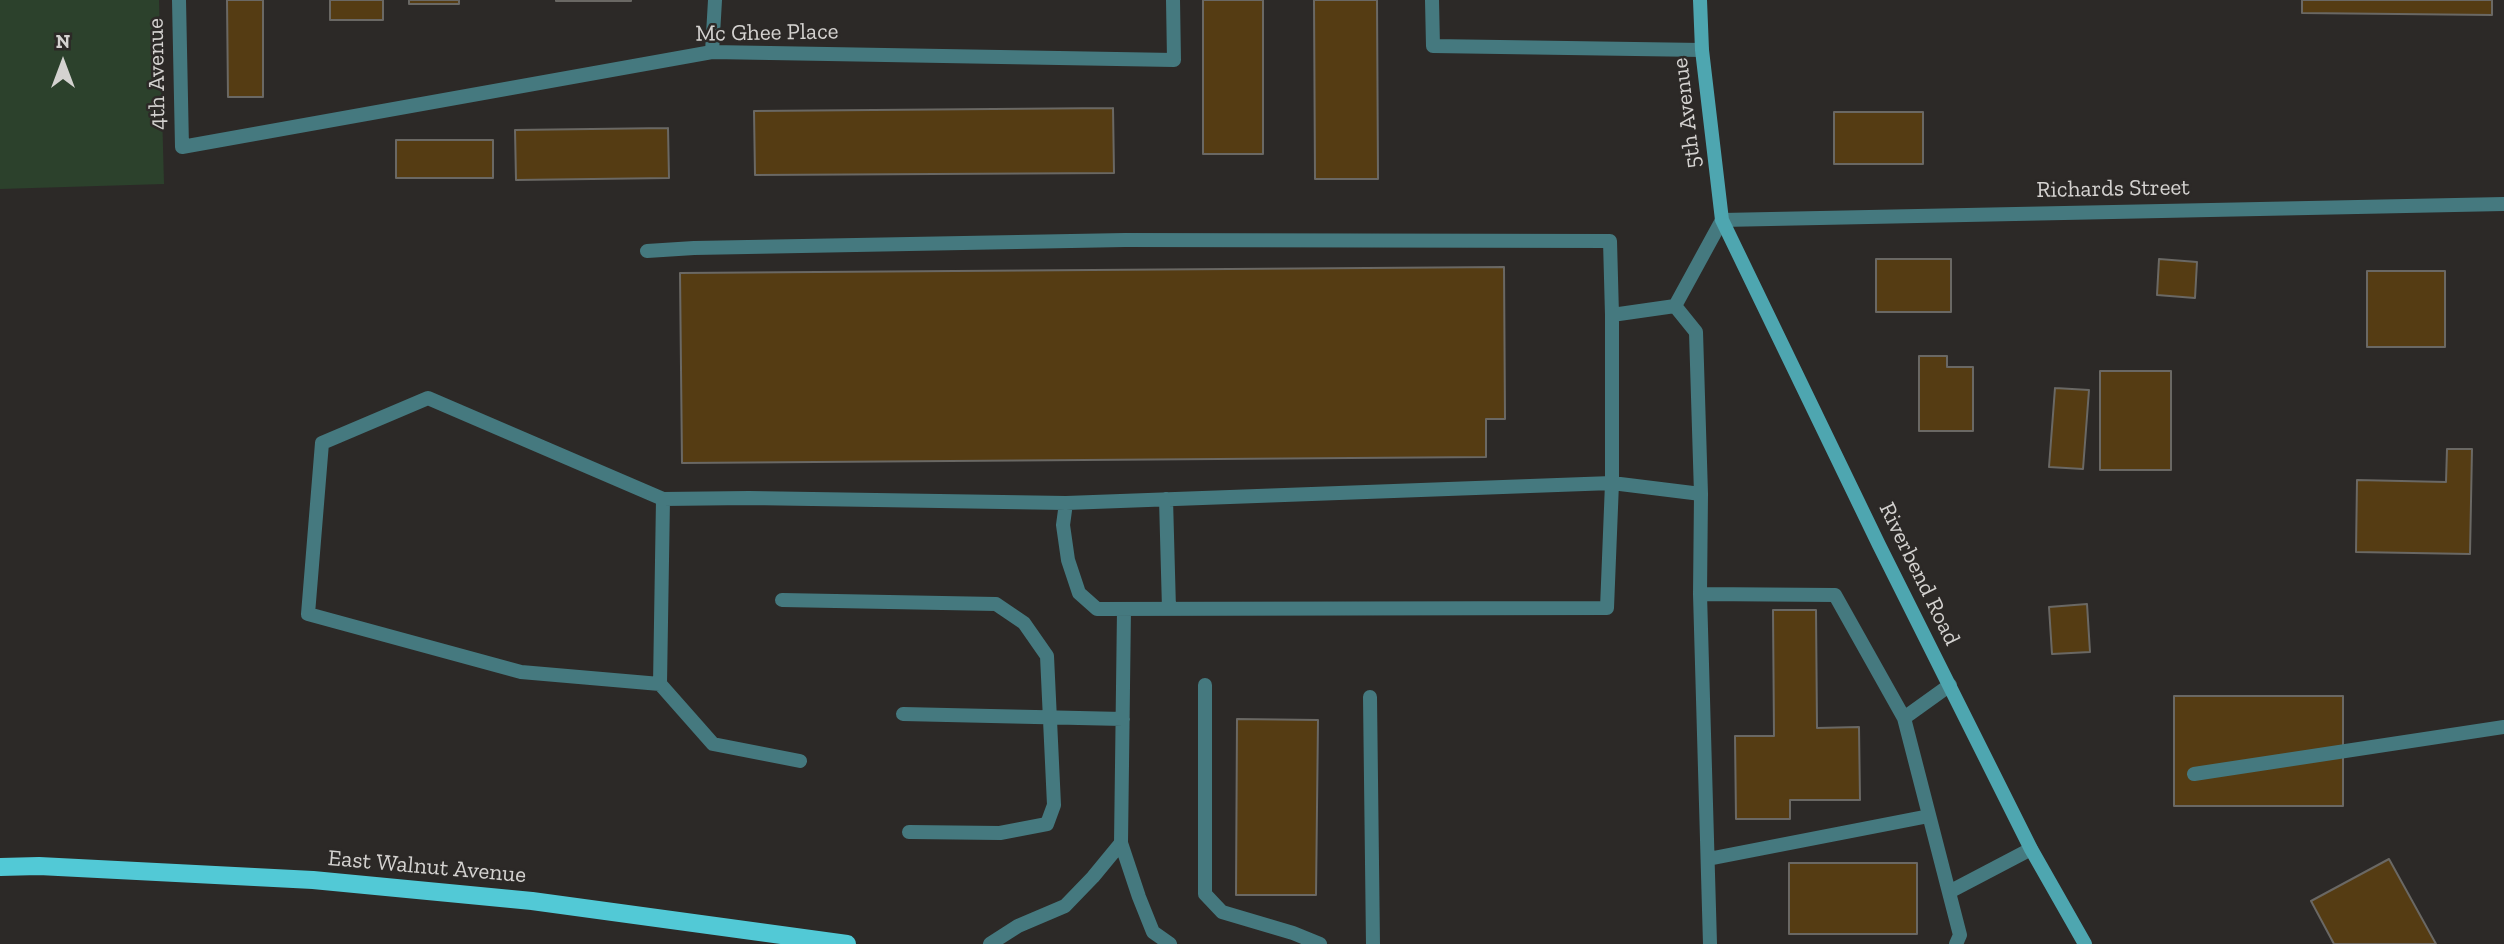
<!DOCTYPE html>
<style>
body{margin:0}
#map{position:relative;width:2504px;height:944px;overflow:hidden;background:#2c2927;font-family:"Zilla Slab",serif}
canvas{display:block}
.north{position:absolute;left:28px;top:28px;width:70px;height:70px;-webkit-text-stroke:5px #2c2927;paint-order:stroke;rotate:0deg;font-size:19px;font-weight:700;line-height:28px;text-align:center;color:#d4d2d0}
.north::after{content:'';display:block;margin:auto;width:24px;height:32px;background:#d4d2d0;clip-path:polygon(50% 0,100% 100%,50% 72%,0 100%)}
</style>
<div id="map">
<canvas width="2504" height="944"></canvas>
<div class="north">N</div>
</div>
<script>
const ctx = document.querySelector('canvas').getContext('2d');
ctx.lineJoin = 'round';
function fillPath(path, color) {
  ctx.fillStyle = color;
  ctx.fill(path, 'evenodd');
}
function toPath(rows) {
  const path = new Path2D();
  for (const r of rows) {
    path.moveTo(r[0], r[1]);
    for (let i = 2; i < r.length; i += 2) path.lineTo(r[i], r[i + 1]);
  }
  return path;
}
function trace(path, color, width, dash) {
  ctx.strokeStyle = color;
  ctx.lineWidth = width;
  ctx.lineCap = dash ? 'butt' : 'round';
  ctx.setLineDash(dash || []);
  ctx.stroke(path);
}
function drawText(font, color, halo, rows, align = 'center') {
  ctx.font = font + ' "Zilla Slab",serif';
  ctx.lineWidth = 5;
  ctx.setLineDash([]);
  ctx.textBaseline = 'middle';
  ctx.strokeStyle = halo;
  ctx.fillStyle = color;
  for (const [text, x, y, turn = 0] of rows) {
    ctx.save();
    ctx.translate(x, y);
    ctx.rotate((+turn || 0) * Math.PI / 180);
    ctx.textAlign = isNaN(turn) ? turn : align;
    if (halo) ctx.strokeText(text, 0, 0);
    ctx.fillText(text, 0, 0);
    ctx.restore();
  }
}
fillPath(toPath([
 [0,0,159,0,164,184,0,189]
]), '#2c412c');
const building = toPath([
 [227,0,263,0,263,97,228,97,227,0],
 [330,0,383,0,383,20,330,20,330,0],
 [409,0,459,0,459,4,409,4,409,0],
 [556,0,631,0,631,1,556,1,556,0],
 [1203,0,1263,0,1263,154,1203,154,1203,0],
 [1314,0,1377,0,1378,179,1315,179,1314,0],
 [2302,0,2492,0,2492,15,2302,13,2302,0],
 [1113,108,1114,173,755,175,754,111,1113,108],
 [1834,112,1923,112,1923,164,1834,164,1834,112],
 [668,128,669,178,516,180,515,130,668,128],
 [396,140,493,140,493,178,396,178,396,140],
 [1876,259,1951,259,1951,312,1876,312,1876,259],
 [2159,259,2197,262,2195,298,2157,295,2159,259],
 [1504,267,1505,419,1486,419,1486,457,682,463,680,273,1504,267],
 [2367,271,2445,271,2445,347,2367,347,2367,271],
 [1919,356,1947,356,1947,367,1973,367,1973,431,1919,431,1919,356],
 [2100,371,2171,371,2171,470,2100,470,2100,371],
 [2055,388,2089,390,2083,469,2049,467,2055,388],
 [2447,449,2472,449,2470,554,2356,552,2357,480,2446,482,2447,449],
 [2087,604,2090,652,2052,654,2049,607,2087,604],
 [1773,610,1816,610,1817,728,1859,727,1860,800,1790,800,1790,819,1736,819,1735,736,1774,736,1773,610],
 [2174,696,2343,696,2343,806,2174,806,2174,696],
 [1237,719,1318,720,1316,895,1236,895,1237,719],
 [2389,859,2436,944,2334,944,2311,901,2389,859],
 [1789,863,1917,863,1917,934,1789,934,1789,863]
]);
fillPath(building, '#553c13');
trace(building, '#6a6864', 2);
trace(toPath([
 [647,251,694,248,1125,240,1610,241,1612,315],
 [1675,306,1696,332,1701,494,1612,483,1612,315,1675,306,1722,220],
 [1612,483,1607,608,1097,609,1079,593,1068,560,1063,525,1066,503,1612,483],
 [1701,494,1700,594,1710,944],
 [1166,499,1169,609],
 [1700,594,1835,595,1904,718,1960,935,1956,944],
 [782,600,996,604,1024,623,1047,656,1054,805,1047,824,1000,833,909,832],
 [660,684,521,672,308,614,322,443,428,398,663,499],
 [1205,685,1205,894,1222,912,1293,933,1320,944],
 [1370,697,1373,944],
 [903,714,1123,719],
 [1904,718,1950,685],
 [800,761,713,744,660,684,663,499,749,498,1066,503],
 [1121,843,1124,609],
 [1708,859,1929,816],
 [1949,892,2031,849],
 [990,944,1018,926,1065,906,1093,877,1121,843,1139,897,1153,932,1170,944]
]), '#45797f', 14);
trace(toPath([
 [179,0,182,147,712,52,1174,60,1173,0],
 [1432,0,1433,46,1702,50],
 [712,52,715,0],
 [1722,220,2504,204],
 [2194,774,2504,727]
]), '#45797f', 14);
trace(toPath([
 [1700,0,1702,50,1722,220,1879,545,2031,849,2085,944]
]), '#4ea6b0', 14);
trace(toPath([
 [0,867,39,866,313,880,532,901,847,944]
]), '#52c9d6', 18);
drawText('23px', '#d4d2d0', '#2c2927', [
 ["Mc Ghee Place",767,33,-1],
 ["4th Avenue",157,74,-91],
 ["5th Avenue",1687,113,-97],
 ["Richards Street",2113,189,-1],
 ["Riverbend Road",1919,574,64],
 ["East Walnut Avenue",427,867,5]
]);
</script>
